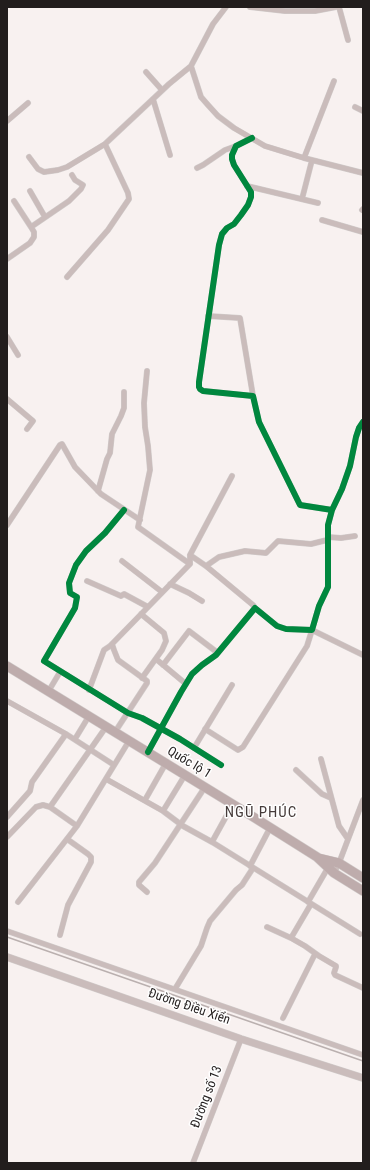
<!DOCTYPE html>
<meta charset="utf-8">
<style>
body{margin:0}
#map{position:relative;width:370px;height:1170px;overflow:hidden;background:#f8f1f0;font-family:"Roboto Condensed",sans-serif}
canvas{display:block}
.frame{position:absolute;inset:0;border:8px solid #221d1d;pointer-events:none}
</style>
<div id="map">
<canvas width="370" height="1170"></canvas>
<div class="frame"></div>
</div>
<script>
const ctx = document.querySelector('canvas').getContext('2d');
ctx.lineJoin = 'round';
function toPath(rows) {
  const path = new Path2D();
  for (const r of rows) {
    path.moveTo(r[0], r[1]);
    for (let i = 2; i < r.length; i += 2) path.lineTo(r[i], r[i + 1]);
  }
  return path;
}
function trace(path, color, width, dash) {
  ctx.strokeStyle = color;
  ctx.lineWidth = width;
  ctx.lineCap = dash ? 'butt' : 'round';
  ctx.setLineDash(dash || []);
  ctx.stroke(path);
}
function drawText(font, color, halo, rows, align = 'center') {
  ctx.font = font + ' "Roboto Condensed",sans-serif';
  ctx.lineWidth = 3;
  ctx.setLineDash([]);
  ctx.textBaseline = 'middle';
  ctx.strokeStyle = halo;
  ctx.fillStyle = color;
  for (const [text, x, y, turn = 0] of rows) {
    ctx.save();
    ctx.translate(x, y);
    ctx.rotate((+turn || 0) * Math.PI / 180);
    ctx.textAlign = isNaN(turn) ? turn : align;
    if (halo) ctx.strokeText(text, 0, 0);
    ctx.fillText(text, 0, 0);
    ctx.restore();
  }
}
const minor = toPath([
 [226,7,213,24,191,66,201,97,208,105,218,116,234,128,265,146,304,158,363,173],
 [250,7,285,11,315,11,336,7],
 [339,7,348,40],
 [146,72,162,90],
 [153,99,170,155],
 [355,107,363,111],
 [7,121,28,103],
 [252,138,236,146,232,155,232,159,234,165,251,192,251,197,248,205,241,215,234,224,227,228,222,234,219,245,199,382,199,387,200,389,203,391,253,396,259,422,300,505,332,510],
 [29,157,38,169,44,172,58,170,67,167,105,144,169,84,191,66],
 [304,158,334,81],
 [197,168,203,165,225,150,236,146],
 [247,186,318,203],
 [30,191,45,217],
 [302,199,312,160],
 [362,210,363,209],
 [322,220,363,232],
 [31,227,69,201,81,189,83,185,75,180,72,175],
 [7,259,30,243,34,237,34,232,31,227,14,201],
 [67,277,108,230,129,199,128,193,105,144],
 [208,316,240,318,253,396],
 [7,337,18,355],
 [147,371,144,403,145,427,148,446,150,470,138,527,190,564],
 [7,399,33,421,27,429],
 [98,491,107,459,110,453,112,434,121,416,124,408,124,392],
 [124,510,105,533,86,551,76,565,69,583,70,593,77,597,75,608,44,661,128,713,142,718,180,739,221,765],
 [7,525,60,445,62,444,75,467,101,494,140,520],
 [328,537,341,538,355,536],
 [190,555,206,566,253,605,255,608],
 [122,561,162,592],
 [206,566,219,557,245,551,266,553,278,541,311,544,327,540],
 [87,581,121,596,124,594,148,607],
 [170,584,189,593,202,601],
 [141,614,164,633,166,641,162,650,142,678],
 [112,644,114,650,118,660,147,681,147,683,115,732],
 [156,659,186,684],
 [163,665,189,631,218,653],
 [89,690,104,650,110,646,190,564,190,555,232,476],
 [48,692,60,672],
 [7,701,66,734,114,765],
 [205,729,238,750,243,747,307,646,312,630,363,655],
 [75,739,89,716],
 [194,748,232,685],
 [148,752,181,692,192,674,202,665,216,655,255,608,277,626,286,629,312,630,319,606,328,587,328,525,332,510,342,489,350,466,356,437,359,428,363,422],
 [321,759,339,826,348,839],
 [296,770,322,794,331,798],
 [106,779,163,811,183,826,212,842,360,934],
 [145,800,166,763],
 [50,807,106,727],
 [163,811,185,775],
 [7,817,30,791,32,782,66,734],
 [7,837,36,807,43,805,50,807,77,826],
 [212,842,233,804],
 [250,866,270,828],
 [334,873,339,863,363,800],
 [147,892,139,885,139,882,155,863,205,787],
 [18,902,77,826,129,741],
 [308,902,329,866],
 [267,927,291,938,305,946,319,956,336,966,336,967,334,973,335,975,363,988],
 [7,931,363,1055],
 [60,935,68,905,91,862,91,857,88,854,67,839],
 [291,938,311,904],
 [175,989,201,946,207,928,210,921,236,890,242,885,253,868],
 [283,1018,315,954],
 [193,1163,241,1039]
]);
const tertiary = toPath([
 [7,957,241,1039,363,1078]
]);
const trunk = toPath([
 [7,666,247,813,317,857,334,873,363,891],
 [318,858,339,863,363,878]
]);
trace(minor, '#d1cccb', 6);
trace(tertiary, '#d1cccb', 8);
trace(trunk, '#d1cccb', 10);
trace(minor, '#cabcbb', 5);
trace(tertiary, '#cabcbb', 7);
trace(trunk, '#beacac', 9);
trace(toPath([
 [7,937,363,1061]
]), '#bab0af', 1.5);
trace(toPath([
 [252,138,236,146,232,155,232,159,234,165,251,192,251,197,248,205,241,215,234,224,227,228,222,234,219,245,199,382,199,387,200,389,203,391,253,396,259,422,300,505,332,510],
 [124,510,105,533,86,551,76,565,69,583,70,593,77,597,75,608,44,661,128,713,142,718,180,739,221,765],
 [148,752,181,692,192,674,202,665,216,655,255,608,277,626,286,629,312,630,319,606,328,587,328,525,332,510,342,489,350,466,356,437,359,428,363,422]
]), '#00873e', 6);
drawText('13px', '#221d1d', '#fff', [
 ["Quốc lộ 1",189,763,31],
 ["Đường Điều Xiển",189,1007,19],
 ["Đường số 13",207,1097,-69]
]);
ctx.letterSpacing = '1px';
drawText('15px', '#463b3a', '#fff', [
 ["NGŨ PHÚC",261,813]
]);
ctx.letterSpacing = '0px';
</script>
